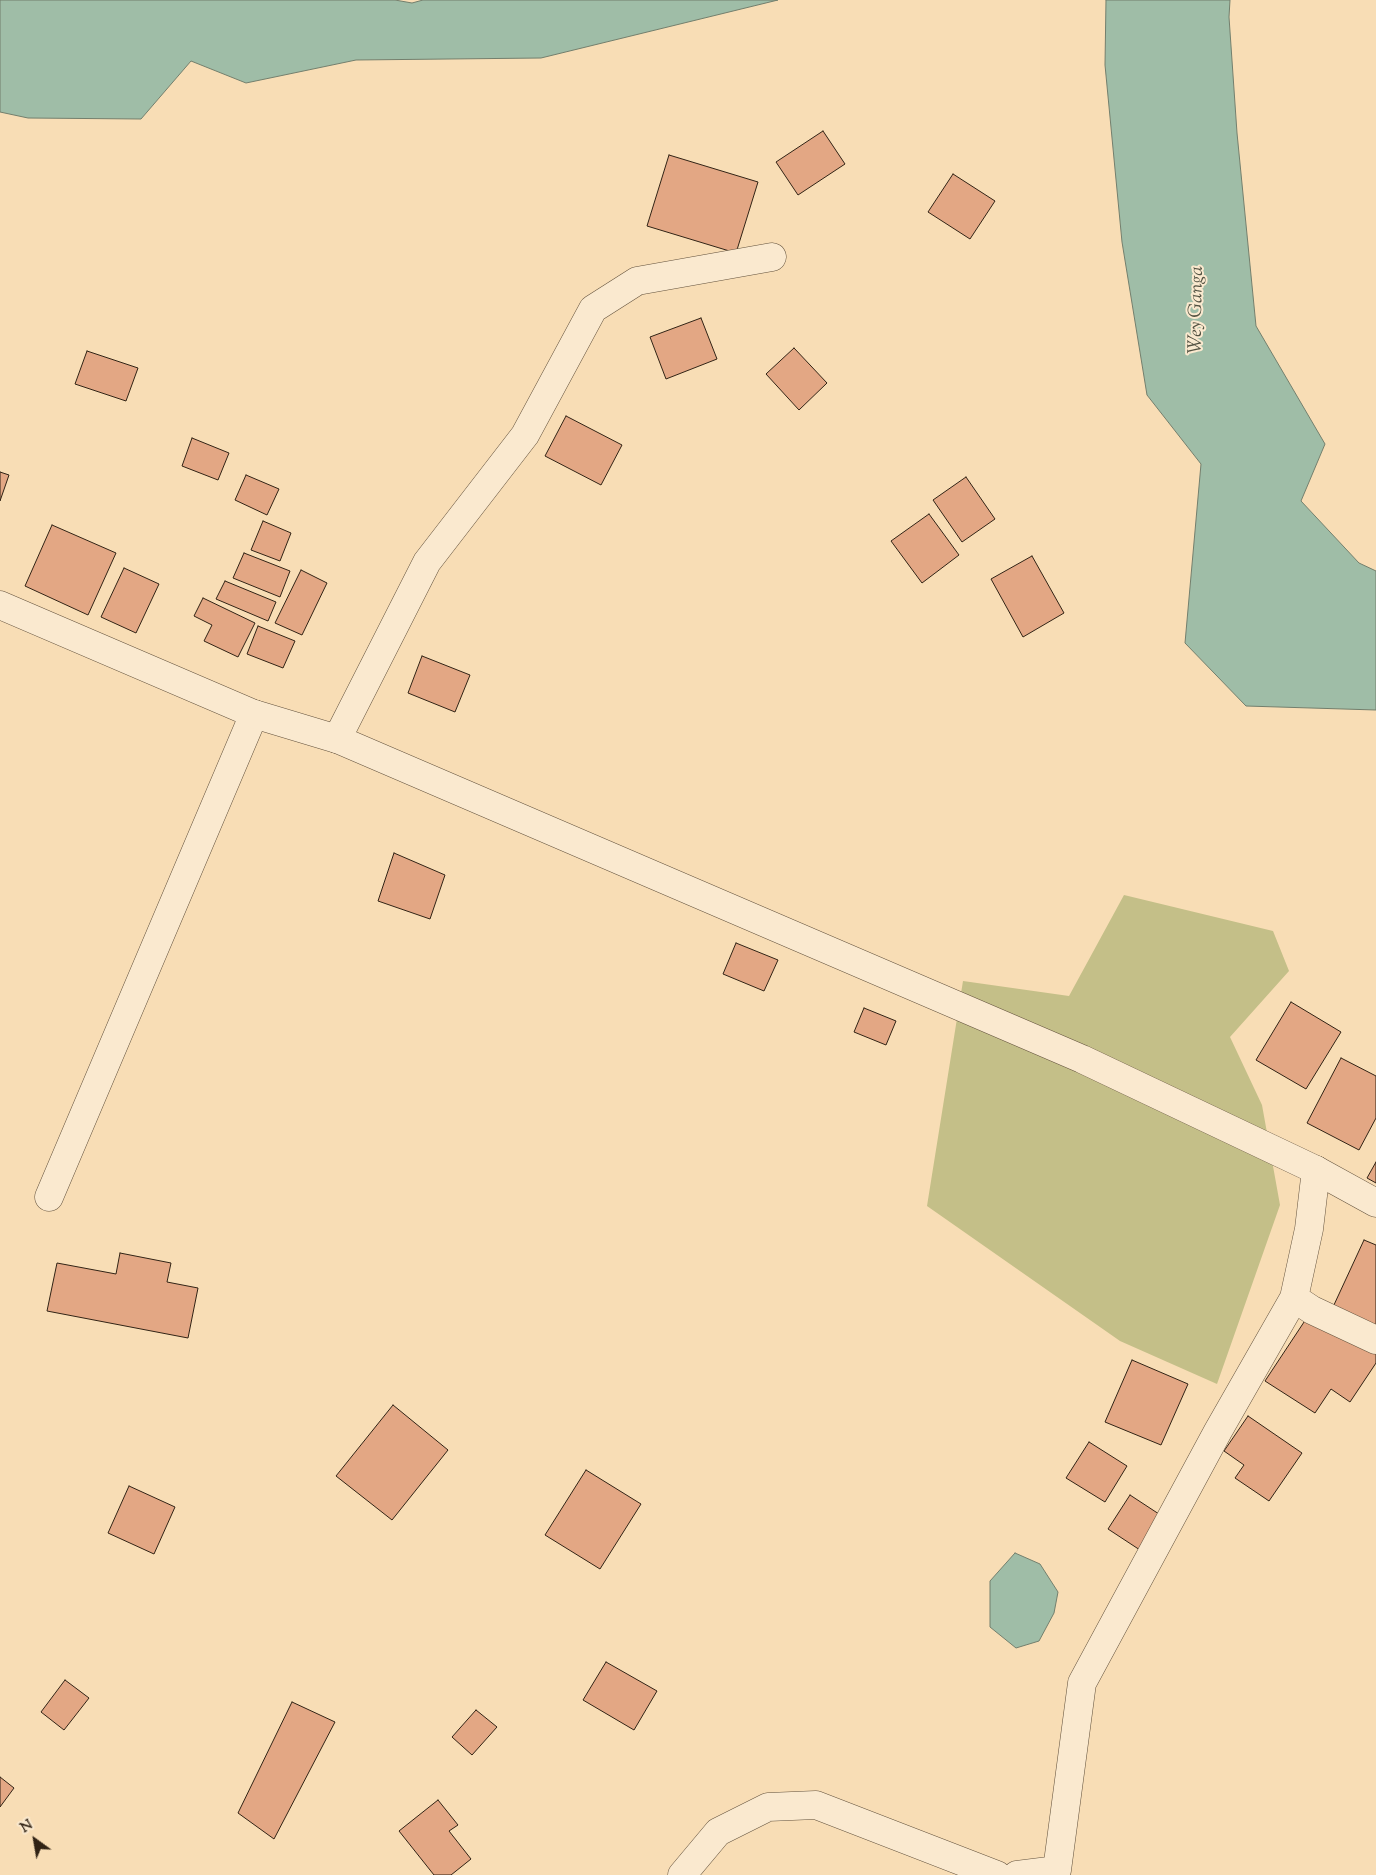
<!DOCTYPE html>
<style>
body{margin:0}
#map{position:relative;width:1376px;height:1875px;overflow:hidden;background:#f8ddb5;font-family:"Sorts Mill Goudy",serif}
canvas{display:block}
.north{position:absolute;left:10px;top:1815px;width:50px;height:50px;-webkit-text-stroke:4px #fae9cf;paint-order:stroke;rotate:328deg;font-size:14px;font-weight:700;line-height:20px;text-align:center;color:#312315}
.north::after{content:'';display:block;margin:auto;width:18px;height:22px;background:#312315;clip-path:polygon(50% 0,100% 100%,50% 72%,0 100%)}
</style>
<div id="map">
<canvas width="1376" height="1875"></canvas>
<div class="north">N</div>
</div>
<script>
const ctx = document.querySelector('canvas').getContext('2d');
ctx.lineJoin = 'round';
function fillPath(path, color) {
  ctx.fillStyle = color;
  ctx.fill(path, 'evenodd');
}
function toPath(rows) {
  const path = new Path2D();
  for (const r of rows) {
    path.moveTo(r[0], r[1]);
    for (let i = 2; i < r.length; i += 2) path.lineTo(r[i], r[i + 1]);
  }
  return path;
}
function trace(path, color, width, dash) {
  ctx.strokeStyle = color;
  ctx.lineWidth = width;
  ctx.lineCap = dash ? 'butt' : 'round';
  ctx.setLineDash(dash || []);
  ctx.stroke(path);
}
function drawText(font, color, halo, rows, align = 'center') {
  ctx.font = font + ' "Sorts Mill Goudy",serif';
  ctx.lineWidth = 4;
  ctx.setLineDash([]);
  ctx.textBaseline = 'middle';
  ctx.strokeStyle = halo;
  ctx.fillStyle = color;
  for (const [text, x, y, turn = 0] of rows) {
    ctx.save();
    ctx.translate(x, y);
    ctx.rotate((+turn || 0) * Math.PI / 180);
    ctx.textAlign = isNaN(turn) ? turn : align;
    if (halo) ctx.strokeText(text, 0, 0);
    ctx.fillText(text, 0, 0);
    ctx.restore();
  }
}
fillPath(toPath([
 [1124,895,1273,931,1289,971,1230,1037,1262,1105,1280,1205,1217,1384,1120,1341,927,1206,963,981,1069,996]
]), '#c4bf88');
const water = toPath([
 [0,0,395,0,412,3,423,0,778,0,541,58,356,60,246,83,191,61,141,119,28,118,0,112,0,0],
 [1106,0,1230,0,1229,17,1237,133,1256,326,1325,444,1301,501,1359,563,1376,571,1376,710,1246,706,1185,643,1201,464,1147,395,1122,242,1105,65,1106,0],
 [1015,1553,1040,1564,1058,1592,1054,1613,1039,1641,1016,1648,990,1627,990,1581,1015,1553]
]);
fillPath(water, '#9fbda7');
trace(water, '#737f6d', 1);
const building = toPath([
 [823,131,845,164,798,195,776,162,823,131],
 [669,155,758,182,736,253,647,226,669,155],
 [953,174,995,201,970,239,928,212,953,174],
 [701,318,717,359,666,379,650,337,701,318],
 [794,348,827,383,799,410,766,374,794,348],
 [87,351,138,368,126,401,75,384,87,351],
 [566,416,622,445,601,485,545,456,566,416],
 [192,438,229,453,218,480,182,466,192,438],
 [0,472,9,475,0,501,0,472],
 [246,475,279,489,267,515,235,500,246,475],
 [966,477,995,519,962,542,933,500,966,477],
 [929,514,959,555,922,583,891,541,929,514],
 [263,521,291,533,280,561,251,550,263,521],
 [52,525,116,553,88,615,25,586,52,525],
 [244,553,290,571,280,597,233,578,244,553],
 [1032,556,1064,613,1023,637,991,579,1032,556],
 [124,568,159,584,136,633,101,617,124,568],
 [301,570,327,583,302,635,275,623,301,570],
 [225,581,276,602,268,621,216,599,225,581],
 [203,598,255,623,238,657,204,641,212,625,194,616,203,598],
 [258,626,295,641,283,668,247,654,258,626],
 [422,656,470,675,455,712,408,693,422,656],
 [394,853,445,875,430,919,378,901,394,853],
 [736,943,778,960,764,991,723,974,736,943],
 [1291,1002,1341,1032,1306,1089,1256,1060,1291,1002],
 [864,1008,896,1021,886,1045,854,1032,864,1008],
 [1341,1058,1376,1076,1376,1118,1359,1150,1307,1123,1341,1058],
 [1376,1162,1376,1183,1367,1178,1376,1162],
 [1364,1240,1376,1245,1376,1326,1333,1307,1364,1240],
 [120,1253,171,1263,167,1282,198,1288,188,1338,47,1311,57,1263,116,1274,120,1253],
 [1312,1310,1376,1353,1376,1363,1350,1402,1331,1389,1315,1413,1265,1381,1312,1310],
 [1132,1360,1188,1384,1161,1445,1105,1422,1132,1360],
 [393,1405,448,1450,392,1520,336,1476,393,1405],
 [1248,1416,1302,1453,1269,1501,1235,1478,1244,1465,1224,1451,1248,1416],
 [1089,1442,1127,1466,1105,1502,1066,1478,1089,1442],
 [586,1470,641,1504,600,1569,545,1535,586,1470],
 [129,1486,175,1507,154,1554,108,1533,129,1486],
 [1130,1495,1162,1516,1140,1550,1108,1529,1130,1495],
 [606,1662,657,1691,634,1730,583,1700,606,1662],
 [65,1680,89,1698,64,1730,41,1712,65,1680],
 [292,1702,335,1722,274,1839,238,1813,292,1702],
 [476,1710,497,1727,472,1755,452,1737,476,1710],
 [0,1777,14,1788,0,1807,0,1777],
 [438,1800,458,1825,449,1831,471,1859,451,1875,434,1875,399,1831,438,1800]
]);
fillPath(building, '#e3a784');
trace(building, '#312315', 1);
const minor = toPath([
 [337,739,427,562,525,435,593,309,637,281,772,257],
 [49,1197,254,714],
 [1294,1298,1312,1310,1376,1340],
 [682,1875,718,1832,768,1807,816,1805,997,1875],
 [1017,1875,1057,1870,1082,1683,1218,1431,1294,1298,1309,1229,1316,1170]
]);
const tertiary = toPath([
 [0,605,254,714,337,739,1082,1059,1316,1170,1376,1203]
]);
trace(minor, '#63523d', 29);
trace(tertiary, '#63523d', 29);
trace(minor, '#fae9cf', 28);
trace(tertiary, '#fae9cf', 28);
drawText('italic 19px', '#525141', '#fae9cf', [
 ["Wey Ganga",1198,310,-89]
]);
</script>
